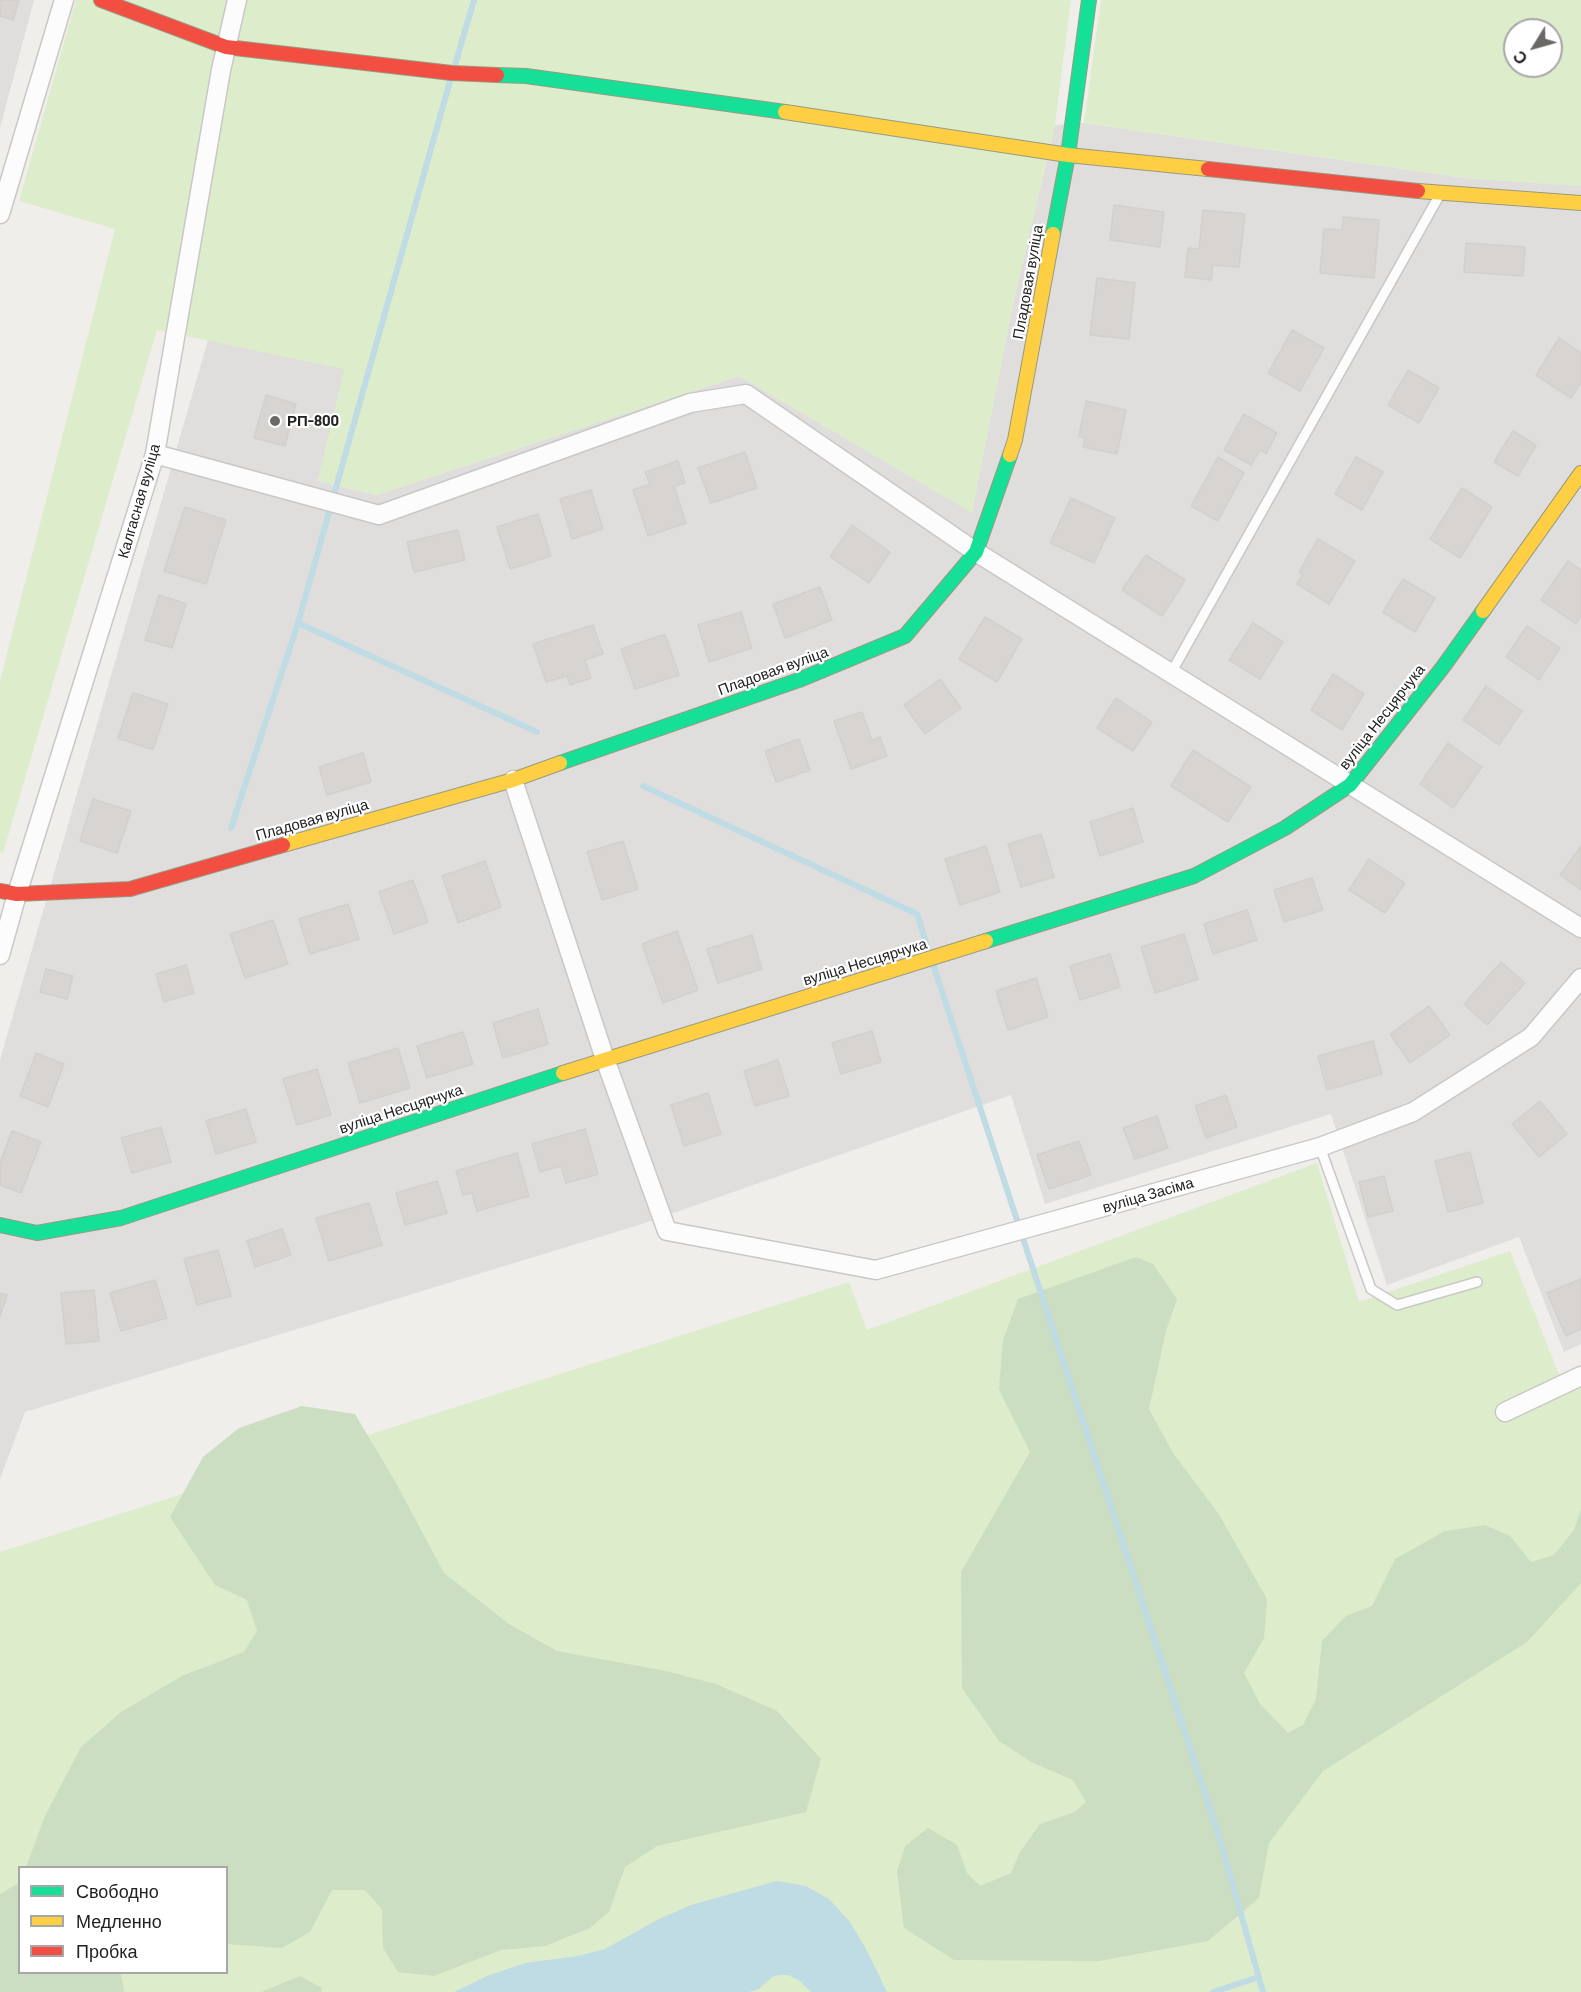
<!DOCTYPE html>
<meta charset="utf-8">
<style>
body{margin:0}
#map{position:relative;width:1581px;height:1992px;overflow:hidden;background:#f0eeeb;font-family:Barlow,sans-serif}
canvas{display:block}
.legend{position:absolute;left:18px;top:1866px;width:210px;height:108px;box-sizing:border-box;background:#fff;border:2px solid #a7a7a7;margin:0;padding:8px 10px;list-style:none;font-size:18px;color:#222}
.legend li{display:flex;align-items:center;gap:12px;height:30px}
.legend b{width:30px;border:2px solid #a7a7a7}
.north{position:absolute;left:1503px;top:18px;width:60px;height:60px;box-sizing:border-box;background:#fff;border:2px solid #a7a7a7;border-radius:50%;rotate:233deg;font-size:16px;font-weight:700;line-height:24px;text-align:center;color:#222}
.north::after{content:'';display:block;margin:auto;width:21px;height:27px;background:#6a6968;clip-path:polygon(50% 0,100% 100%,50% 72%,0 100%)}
</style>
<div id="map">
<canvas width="1581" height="1992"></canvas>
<ul class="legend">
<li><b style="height:8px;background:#16e098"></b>Свободно</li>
<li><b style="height:8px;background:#ffcf43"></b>Медленно</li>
<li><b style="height:8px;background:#f24e42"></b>Пробка</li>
</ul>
<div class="north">С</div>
</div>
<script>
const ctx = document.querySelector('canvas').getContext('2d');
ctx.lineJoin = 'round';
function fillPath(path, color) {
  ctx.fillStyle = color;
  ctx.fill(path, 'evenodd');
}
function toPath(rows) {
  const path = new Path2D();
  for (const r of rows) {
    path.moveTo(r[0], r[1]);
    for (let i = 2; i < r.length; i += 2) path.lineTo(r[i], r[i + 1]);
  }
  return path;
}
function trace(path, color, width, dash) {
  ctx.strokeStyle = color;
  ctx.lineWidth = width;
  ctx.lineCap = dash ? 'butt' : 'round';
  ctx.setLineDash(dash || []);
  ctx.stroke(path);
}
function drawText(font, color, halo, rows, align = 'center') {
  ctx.font = font + ' Barlow,sans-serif';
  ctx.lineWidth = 4.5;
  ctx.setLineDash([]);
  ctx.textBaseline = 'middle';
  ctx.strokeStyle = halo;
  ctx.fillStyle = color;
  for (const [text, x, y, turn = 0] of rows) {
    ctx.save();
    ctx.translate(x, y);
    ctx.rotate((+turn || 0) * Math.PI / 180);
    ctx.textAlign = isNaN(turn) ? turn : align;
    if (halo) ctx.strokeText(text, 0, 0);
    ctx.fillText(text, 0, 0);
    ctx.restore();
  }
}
fillPath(toPath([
 [0,0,34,0,0,128],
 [1084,123,1465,178,1581,186,1581,1344,1564,1352,1519,1237,1387,1285,1331,1114,1045,1204,1011,1095,639,1225,25,1412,0,1479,0,1060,208,340,345,369,318,481,376,495,739,376,972,512,1013,304,1055,125]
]), '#dfdedc');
fillPath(toPath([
 [76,0,1071,0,1055,125,1013,304,972,513,739,376,377,495,318,481,344,369,157,330,3,853,0,852,0,681,115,229,19,201],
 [1101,0,1581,0,1581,186,1465,178,1084,123],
 [1515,30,1551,30,1551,66,1515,66],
 [1317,1163,1359,1302,1510,1251,1566,1392,1581,1385,1581,1992,0,1992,0,1552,849,1282,867,1330],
 [20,1868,226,1868,226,1972,20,1972]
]), '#ddeccb');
fillPath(toPath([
 [1136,1257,1153,1264,1177,1299,1166,1331,1149,1409,1173,1453,1218,1513,1267,1599,1264,1638,1244,1673,1260,1704,1288,1733,1303,1725,1316,1699,1322,1641,1346,1616,1372,1606,1395,1559,1445,1531,1485,1525,1510,1536,1531,1562,1554,1555,1574,1530,1581,1509,1581,1583,1527,1642,1323,1771,1269,1843,1259,1898,1208,1941,1099,1961,954,1960,904,1928,897,1872,905,1846,928,1828,957,1845,967,1873,980,1886,1011,1873,1020,1852,1040,1824,1075,1812,1086,1802,1073,1780,1033,1763,999,1741,962,1688,961,1572,1030,1452,999,1390,1003,1340,1018,1299],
 [302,1406,355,1414,396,1483,444,1573,509,1624,557,1651,666,1671,716,1684,777,1711,821,1759,806,1812,657,1846,625,1867,609,1912,590,1928,545,1946,501,1950,434,1976,398,1972,383,1948,382,1909,365,1890,332,1890,310,1932,282,1948,227,1944,226,1868,26,1867,45,1816,81,1747,121,1712,182,1676,244,1652,257,1631,247,1600,215,1585,170,1517,203,1457,239,1428],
 [19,1883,20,1972,121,1973,124,1991,127,1992,0,1992,0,1894],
 [300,1976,322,1988,321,1992,261,1992]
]), '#cbdec1');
fillPath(toPath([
 [777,1881,806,1886,829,1899,850,1922,866,1949,887,1992,811,1992,800,1981,788,1975,779,1975,772,1977,759,1989,749,1992,454,1992,487,1976,525,1963,578,1956,605,1949,659,1919,691,1905]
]), '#bfdbe3');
trace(toPath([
 [455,65,474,0],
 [298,623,537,732],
 [643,786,917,914,929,952],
 [231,828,298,623,450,81],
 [933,964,1219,1836,1263,1992],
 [1213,1992,1259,1977]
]), '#bfdbe3', 6);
const building = toPath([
 [0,0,19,0,13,20,0,16,0,0],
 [1114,205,1164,212,1160,247,1110,240,1114,205],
 [1203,210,1245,214,1239,267,1213,265,1211,280,1185,277,1188,248,1199,249,1203,210],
 [1343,217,1379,220,1374,278,1320,273,1324,229,1342,230,1343,217],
 [1466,243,1525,247,1523,276,1464,272,1466,243],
 [1097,278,1135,283,1129,339,1090,335,1097,278],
 [1292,330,1324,348,1300,391,1268,373,1292,330],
 [1559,338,1581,353,1581,383,1571,398,1536,375,1559,338],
 [1408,370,1439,388,1419,423,1388,405,1408,370],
 [266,395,296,404,285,446,254,438,266,395],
 [1086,401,1126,410,1117,454,1083,447,1085,438,1079,436,1086,401],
 [1244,414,1277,433,1266,454,1260,450,1251,465,1224,450,1244,414],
 [1513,431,1536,445,1518,476,1494,462,1513,431],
 [745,452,757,488,711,503,698,468,745,452],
 [1218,457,1244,473,1218,521,1191,506,1218,457],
 [1356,457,1383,472,1362,510,1335,494,1356,457],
 [678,461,685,483,674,486,686,523,648,536,633,490,650,484,645,472,678,461],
 [1462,488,1492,507,1460,558,1430,539,1462,488],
 [591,490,603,529,572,539,560,499,591,490],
 [1071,498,1115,518,1094,563,1050,543,1071,498],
 [185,507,226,520,206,584,164,571,185,507],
 [538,514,551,556,510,569,497,527,538,514],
 [852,525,890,552,869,583,830,557,852,525],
 [458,530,465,560,414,572,407,542,458,530],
 [1318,539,1355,561,1329,604,1297,584,1303,574,1299,572,1318,539],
 [1146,555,1185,580,1162,616,1122,590,1146,555],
 [1568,561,1581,570,1581,616,1576,624,1541,600,1568,561],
 [1403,579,1435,598,1415,632,1383,612,1403,579],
 [820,587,832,620,785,638,773,604,820,587],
 [159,595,186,604,172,648,145,640,159,595],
 [741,612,752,648,709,662,698,625,741,612],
 [985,617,1022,639,997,682,959,659,985,617],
 [1253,623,1283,642,1260,679,1229,660,1253,623],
 [593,625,603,654,585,660,591,678,570,685,567,676,546,682,533,644,593,625],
 [1527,626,1560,648,1539,680,1506,657,1527,626],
 [665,634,679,675,635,689,621,649,665,634],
 [1333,674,1364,694,1342,730,1311,710,1333,674],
 [940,679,961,708,925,734,904,705,940,679],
 [1486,686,1522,711,1499,745,1463,720,1486,686],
 [133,693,168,704,153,750,118,738,133,693],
 [1116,698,1152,722,1133,751,1097,728,1116,698],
 [862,712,872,740,880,737,887,756,851,769,834,721,862,712],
 [799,739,810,770,776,782,765,751,799,739],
 [1448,743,1482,767,1453,808,1420,784,1448,743],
 [1193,750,1251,787,1228,822,1171,786,1193,750],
 [363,753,371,782,327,795,319,767,363,753],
 [93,799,131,811,117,853,80,841,93,799],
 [1133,808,1143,842,1100,856,1090,822,1133,808],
 [1041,834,1054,877,1021,887,1008,844,1041,834],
 [623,841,638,889,602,900,587,852,623,841],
 [986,846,1000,892,960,905,945,859,986,846],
 [1581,846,1581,890,1560,875,1581,846],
 [1369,859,1405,883,1385,913,1349,890,1369,859],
 [485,861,501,907,458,923,442,876,485,861],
 [1312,878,1323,910,1284,922,1274,890,1312,878],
 [413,880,428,922,394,934,379,892,413,880],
 [348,904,359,939,310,954,299,919,348,904],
 [1247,910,1257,940,1213,954,1204,924,1247,910],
 [273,920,288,964,245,978,230,934,273,920],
 [677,931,698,990,663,1003,642,944,677,931],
 [1184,934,1198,979,1155,993,1141,947,1184,934],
 [752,935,762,969,718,983,707,949,752,935],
 [1110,954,1120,987,1080,1000,1070,966,1110,954],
 [1501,962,1525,983,1487,1025,1464,1004,1501,962],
 [186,965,194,993,164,1002,156,974,186,965],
 [46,969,73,976,67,999,40,992,46,969],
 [1036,978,1048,1017,1008,1030,996,991,1036,978],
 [1429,1006,1450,1035,1410,1063,1390,1034,1429,1006],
 [538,1009,548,1044,503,1058,493,1023,538,1009],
 [872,1031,881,1062,841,1074,832,1043,872,1031],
 [463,1032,473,1064,427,1078,417,1046,463,1032],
 [1373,1041,1382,1074,1327,1090,1318,1056,1373,1041],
 [398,1048,410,1088,360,1103,348,1063,398,1048],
 [36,1053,64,1064,48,1107,20,1096,36,1053],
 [778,1060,789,1096,755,1106,744,1071,778,1060],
 [317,1069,331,1115,297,1125,283,1079,317,1069],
 [708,1093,721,1134,684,1146,671,1105,708,1093],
 [1226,1095,1237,1127,1206,1138,1195,1106,1226,1095],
 [1540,1101,1567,1134,1539,1157,1512,1124,1540,1101],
 [246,1109,256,1142,216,1154,206,1121,246,1109],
 [1157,1116,1168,1148,1135,1159,1123,1128,1157,1116],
 [161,1127,171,1162,132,1173,121,1138,161,1127],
 [585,1129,598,1174,566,1183,561,1166,540,1172,532,1144,585,1129],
 [12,1131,41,1142,21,1193,0,1185,0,1163,12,1131],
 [1079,1141,1091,1175,1049,1189,1037,1155,1079,1141],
 [1470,1152,1483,1203,1448,1212,1435,1161,1470,1152],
 [517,1153,529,1196,477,1211,472,1193,463,1195,456,1171,517,1153],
 [1384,1176,1393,1211,1368,1217,1359,1182,1384,1176],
 [437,1181,447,1213,405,1225,396,1193,437,1181],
 [369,1203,382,1245,329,1261,316,1218,369,1203],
 [282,1229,291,1255,255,1267,247,1241,282,1229],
 [218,1250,231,1296,197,1305,184,1259,218,1250],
 [1581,1279,1581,1329,1566,1336,1547,1293,1581,1279],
 [155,1280,167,1318,121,1331,110,1293,155,1280],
 [94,1290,99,1341,66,1344,61,1293,94,1290],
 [0,1293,7,1295,0,1316,0,1293]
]);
fillPath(building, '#d7d4d2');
trace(building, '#d3d0cc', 1.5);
const lane = toPath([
 [1171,673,1439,196],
 [1320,1147,1371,1289,1397,1305,1477,1282]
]);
const street = toPath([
 [0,214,64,0],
 [155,454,379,515,690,403,746,394,976,552,1581,928],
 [513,780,605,1059,667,1231,876,1270,1320,1147,1413,1112,1531,1037,1581,978],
 [0,955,17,894,155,454,221,70,237,0],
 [1505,1412,1581,1376]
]);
const fast = toPath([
 [497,75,526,76,785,112],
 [1053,234,1068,155,1089,0],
 [560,763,799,680,905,636,976,552,1010,455],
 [986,941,1194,876,1285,828,1350,785,1443,667,1483,611],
 [0,1225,37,1233,121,1218,563,1073]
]);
const slow = toPath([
 [785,112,1068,155,1208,169],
 [1418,191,1581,203],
 [1010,455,1015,440,1053,234],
 [1483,611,1581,473],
 [283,845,513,780,560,763],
 [563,1073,986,941]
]);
const jam = toPath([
 [101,0,226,47,452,73,497,75],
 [1208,169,1418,191],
 [0,891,17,894,130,889,283,845]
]);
trace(lane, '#c9c8c7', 12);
trace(street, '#c9c8c7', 21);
trace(fast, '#999a82', 16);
trace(slow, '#999a82', 16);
trace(jam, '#999a82', 16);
trace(lane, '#fdfcfc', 9);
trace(street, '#fdfcfc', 18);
trace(fast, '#16e098', 14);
trace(slow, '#ffcf43', 14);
trace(jam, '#f24e42', 14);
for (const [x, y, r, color] of [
 [275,421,6,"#6a6968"]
]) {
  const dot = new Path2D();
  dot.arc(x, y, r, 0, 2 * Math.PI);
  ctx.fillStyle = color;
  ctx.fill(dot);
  trace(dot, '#fff', 2);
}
drawText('15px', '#222', '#fff', [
 ["Пладовая вуліца",1028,282,-80],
 ["Калгасная вуліца",139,501,-74],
 ["Пладовая вуліца",773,671,-20],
 ["вуліца Несцярчука",1382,717,-52],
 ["Пладовая вуліца",312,820,-16],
 ["вуліца Несцярчука",865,962,-17],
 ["вуліца Несцярчука",401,1109,-18],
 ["вуліца Засіма",1148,1195,-16]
]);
drawText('bold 15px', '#222', '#fff', [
 ["РП-800",287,421]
], 'left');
</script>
